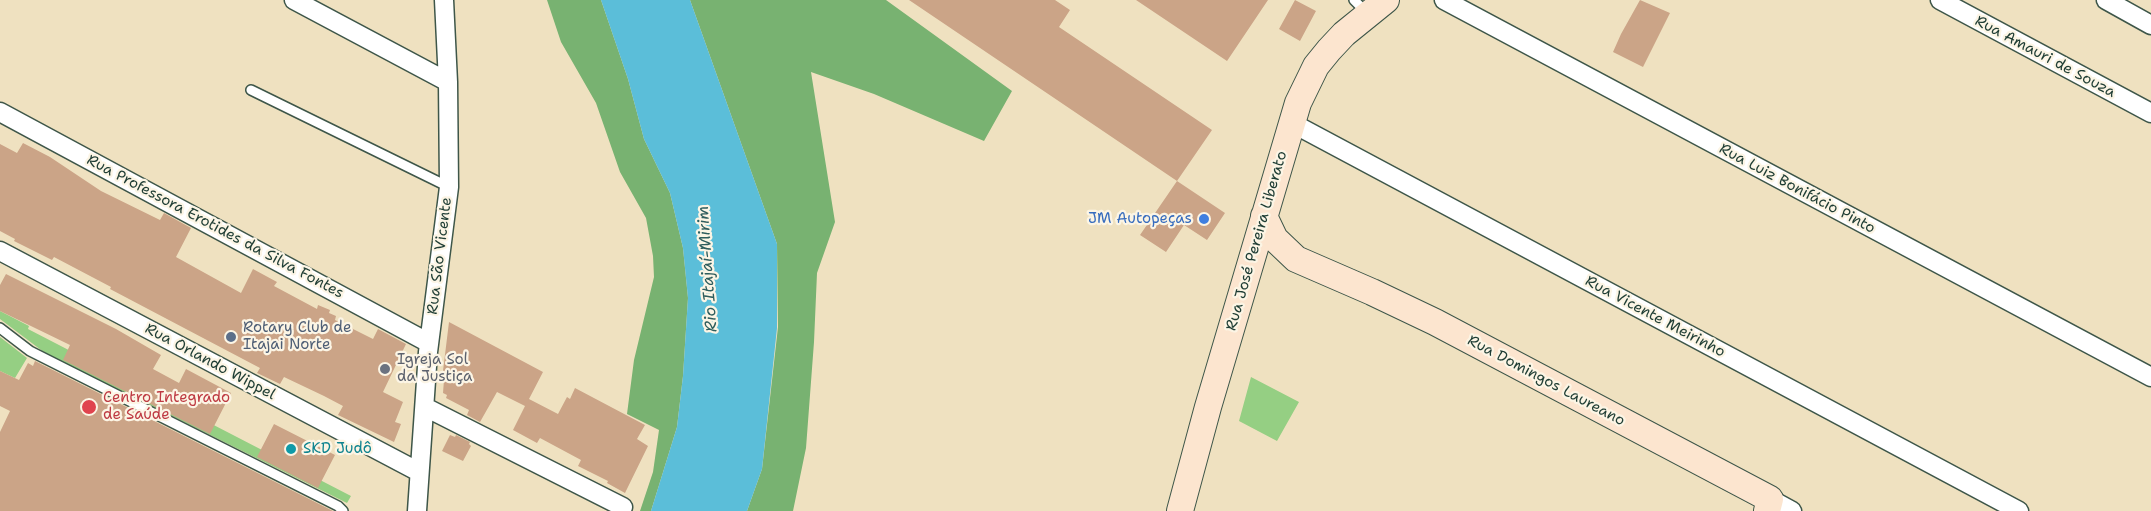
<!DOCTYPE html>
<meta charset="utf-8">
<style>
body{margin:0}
canvas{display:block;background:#efe1c0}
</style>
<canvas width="2151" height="511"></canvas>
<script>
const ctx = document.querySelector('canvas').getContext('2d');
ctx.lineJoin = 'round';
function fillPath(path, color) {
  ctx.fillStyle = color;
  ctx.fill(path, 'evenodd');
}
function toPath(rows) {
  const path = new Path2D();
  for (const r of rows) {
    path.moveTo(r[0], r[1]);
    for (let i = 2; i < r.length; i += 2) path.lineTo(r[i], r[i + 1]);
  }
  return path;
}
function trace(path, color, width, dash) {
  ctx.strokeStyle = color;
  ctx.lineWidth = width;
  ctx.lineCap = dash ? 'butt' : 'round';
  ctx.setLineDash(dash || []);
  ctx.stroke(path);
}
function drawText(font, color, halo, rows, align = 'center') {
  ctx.font = font + ' "Shantell Sans",sans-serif';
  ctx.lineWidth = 4.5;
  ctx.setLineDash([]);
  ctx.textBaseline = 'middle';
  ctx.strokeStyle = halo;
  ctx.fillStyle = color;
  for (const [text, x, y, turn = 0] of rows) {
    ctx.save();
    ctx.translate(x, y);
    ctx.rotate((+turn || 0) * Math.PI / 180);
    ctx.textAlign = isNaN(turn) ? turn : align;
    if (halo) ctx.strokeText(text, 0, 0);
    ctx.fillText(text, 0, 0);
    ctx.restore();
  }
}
fillPath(toPath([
 [0,311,29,326,28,329,351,496,347,503,45,353,0,319],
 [0,337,27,358,15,378,0,371],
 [1251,377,1299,402,1277,441,1239,421]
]), '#95cf83');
fillPath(toPath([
 [547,0,601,0,628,79,644,139,670,193,683,248,688,298,683,376,677,427,651,511,640,511,653,472,659,430,627,414,634,360,654,277,653,256,646,218,620,172,596,103,561,42],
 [690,0,886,0,1012,91,984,141,874,94,811,72,835,222,817,273,814,342,806,448,793,511,747,511,762,469,778,327,777,244]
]), '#78b271');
fillPath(toPath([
 [601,0,690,0,777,244,777,328,762,469,747,511,651,511,677,427,683,376,688,298,683,248,670,193,644,139,628,79]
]), '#5bbed9');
fillPath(toPath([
 [909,0,1055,0,1070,10,1059,27,1212,130,1177,181],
 [1136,0,1268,0,1227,61],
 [1295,0,1316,11,1300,41,1279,29],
 [1640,0,1670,13,1643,67,1613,52,1621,34],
 [23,143,50,157,101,191,160,220,164,213,191,228,176,257,241,293,253,269,277,282,274,286,317,309,318,305,330,310,329,313,336,316,335,320,373,339,378,329,406,344,383,392,403,402,395,422,401,424,394,442,338,415,343,406,324,396,284,377,280,384,257,373,260,368,110,289,111,287,54,257,52,260,14,241,15,239,0,231,0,144,17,153],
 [1177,181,1225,213,1207,240,1184,225,1166,252,1140,235],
 [6,274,116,329,161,355,153,369,179,383,186,369,231,393,210,434,63,360,70,345,0,311,0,285],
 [449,322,543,372,529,399,558,414,567,397,570,399,575,388,645,425,637,439,648,446,625,493,607,483,608,481,578,466,581,460,540,438,537,443,513,430,525,406,497,392,480,422,467,415,469,410,446,398,447,395,443,393,444,380,442,379],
 [35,361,333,511,0,511,0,432,10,411,0,406,0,371,19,380,28,363,33,366],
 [274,424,335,455,318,488,257,457],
 [450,435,455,437,456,435,470,442,469,444,471,446,463,461,442,451]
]), '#cba487');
const service = toPath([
 [1354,0,1367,13],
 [251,90,449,187],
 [0,328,30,351,338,506,343,511]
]);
const minor = toPath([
 [294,0,448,82],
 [1444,0,2151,377],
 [1940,0,2151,113],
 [2106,0,2151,25],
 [0,112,429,343],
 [1292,123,2019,511],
 [0,251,419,472],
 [425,407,623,507],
 [1770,499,1792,511],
 [417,511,428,352,449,187,448,82,444,0]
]);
const secondary = toPath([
 [1264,216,1275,239,1296,259,1372,292,1435,322,1770,499,1767,511],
 [1180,511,1208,407,1298,103,1316,66,1329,50,1344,34,1386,0]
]);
trace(service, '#3e5649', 12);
trace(minor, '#3e5649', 21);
trace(secondary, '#3e5649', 28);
trace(service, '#fff', 9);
trace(minor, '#fff', 18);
trace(secondary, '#fce5cf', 26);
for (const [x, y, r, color] of [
 [1204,219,6,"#3f7fe0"],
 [231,337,6,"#5c6f8a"],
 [385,369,6,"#6b7280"],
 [89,407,8,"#e0444e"],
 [291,449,6,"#0f9aa8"]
]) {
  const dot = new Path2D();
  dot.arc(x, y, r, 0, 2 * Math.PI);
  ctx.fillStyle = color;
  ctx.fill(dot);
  trace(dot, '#fcf5e5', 2);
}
drawText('15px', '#1f3d34', '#fcf5e5', [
 ["Rua Amauri de Souza",2045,57,28],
 ["Rua Luiz Bonifácio Pinto",1797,189,28],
 ["Rua Professora Erotides da Silva Fontes",215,227,28],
 ["Rua José Pereira Liberato",1257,241,-74],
 ["Rua São Vicente",440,256,-83],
 ["Rua Vicente Meirinho",1655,317,28],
 ["Rua Orlando Wippel",210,362,28],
 ["Rua Domingos Laureano",1546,381,28]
]);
drawText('15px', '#366cbe', '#fcf5e5', [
 ["JM Autopeças",1192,219]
], 'right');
drawText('15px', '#4e5e75', '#fcf5e5', [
 ["Rotary Club de",243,328],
 ["Itajai Norte",243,345]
], 'left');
drawText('15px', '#5b616d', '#fcf5e5', [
 ["Igreja Sol",397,360],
 ["da Justiça",397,377]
], 'left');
drawText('15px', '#be3a42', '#fcf5e5', [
 ["Centro Integrado",103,398],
 ["de Saúde",103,415]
], 'left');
drawText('15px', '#0d838f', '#fcf5e5', [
 ["SKD Judô",303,449]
], 'left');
drawText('italic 16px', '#2e5d5d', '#fcf5e5', [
 ["Rio Itajaí-Mirim",708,269,-94]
]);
</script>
